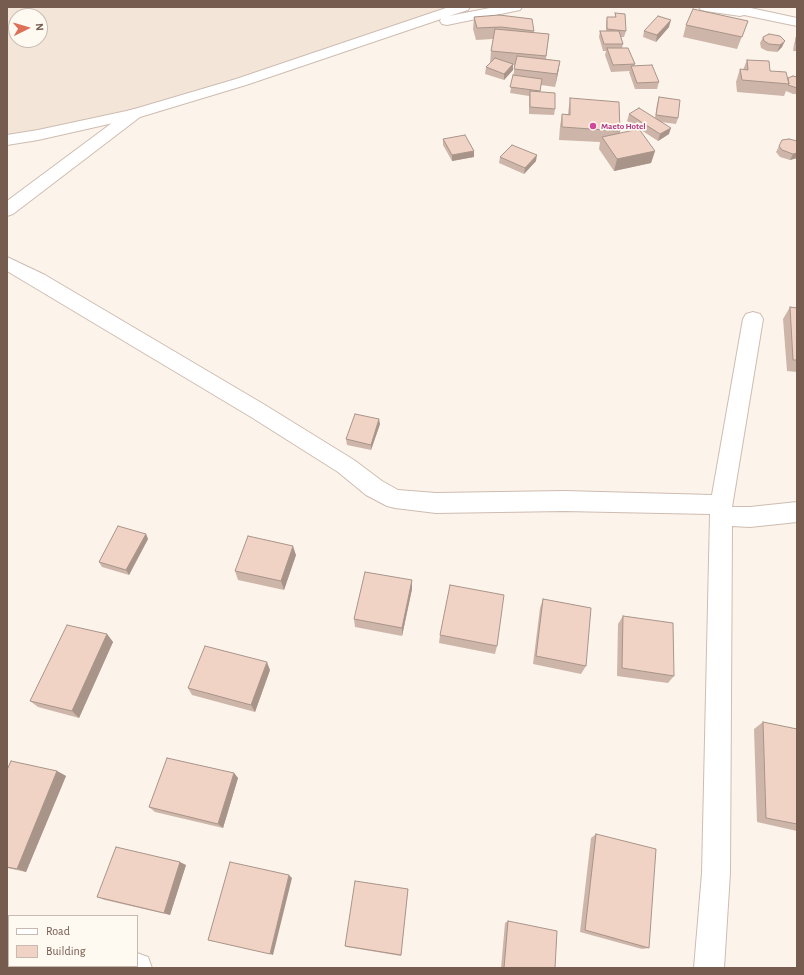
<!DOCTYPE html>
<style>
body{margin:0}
#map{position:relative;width:804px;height:975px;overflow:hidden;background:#fcf4eb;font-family:"Alegreya Sans",sans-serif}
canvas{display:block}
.frame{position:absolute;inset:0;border:8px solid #765b4f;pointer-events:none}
.legend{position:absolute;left:8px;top:915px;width:130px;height:52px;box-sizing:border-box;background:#fef9f1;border:1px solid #c8bab0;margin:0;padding:5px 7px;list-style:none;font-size:12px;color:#765b4f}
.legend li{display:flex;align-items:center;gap:8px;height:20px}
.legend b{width:20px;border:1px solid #c8bab0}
.north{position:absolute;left:8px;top:8px;width:40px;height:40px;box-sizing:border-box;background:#fef9f1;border:1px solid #c8bab0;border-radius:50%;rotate:85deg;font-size:11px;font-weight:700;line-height:16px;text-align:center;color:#765b4f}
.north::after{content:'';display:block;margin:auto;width:14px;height:18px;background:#de7058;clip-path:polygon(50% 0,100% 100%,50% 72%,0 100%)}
</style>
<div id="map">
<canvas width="804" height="975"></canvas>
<div class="frame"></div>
<ul class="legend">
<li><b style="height:5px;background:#fff"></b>Road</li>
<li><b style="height:11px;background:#f0d3c4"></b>Building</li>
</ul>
<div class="north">N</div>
</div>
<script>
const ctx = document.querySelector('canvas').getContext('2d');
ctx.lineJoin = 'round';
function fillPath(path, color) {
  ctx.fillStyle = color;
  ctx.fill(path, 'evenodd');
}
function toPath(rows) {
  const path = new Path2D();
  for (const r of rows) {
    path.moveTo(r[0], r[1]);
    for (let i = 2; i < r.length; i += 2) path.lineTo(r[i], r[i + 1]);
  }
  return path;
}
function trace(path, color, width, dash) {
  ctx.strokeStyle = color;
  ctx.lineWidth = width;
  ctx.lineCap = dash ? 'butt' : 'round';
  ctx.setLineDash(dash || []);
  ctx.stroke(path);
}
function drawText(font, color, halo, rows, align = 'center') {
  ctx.font = font + ' "Alegreya Sans",sans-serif';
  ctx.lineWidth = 3.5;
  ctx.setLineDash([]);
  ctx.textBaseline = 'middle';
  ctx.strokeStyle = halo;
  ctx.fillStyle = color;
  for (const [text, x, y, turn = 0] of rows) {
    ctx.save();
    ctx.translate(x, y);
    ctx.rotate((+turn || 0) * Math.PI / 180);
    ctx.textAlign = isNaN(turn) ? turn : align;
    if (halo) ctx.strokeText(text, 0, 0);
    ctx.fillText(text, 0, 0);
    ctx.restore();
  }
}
fillPath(toPath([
 [7,7,463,7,134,114,7,140],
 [16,16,40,16,40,40,16,40]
]), '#f3e6d9');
const minor = toPath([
 [699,7,746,7,797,18,797,26,744,15,740,16,706,11,701,10,699,7],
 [134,109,140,111,142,114,140,117,13,214,7,216,7,201,128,111,134,109],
 [7,257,45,275,265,405,354,460,382,481,398,490,436,493,564,491,712,495,743,319,746,314,753,312,760,314,763,319,732,507,750,507,797,502,797,522,750,527,732,526,730,873,724,968,694,968,702,873,710,514,564,511,436,513,395,508,387,506,366,495,338,472,251,417,7,271,7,257],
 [7,917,9,918,9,948,7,947,7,917],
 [137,953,148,957,152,968,116,968,115,966,137,966,137,953]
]);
const tertiary = toPath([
 [449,7,470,7,468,10,449,16,495,7,522,7,520,10,515,11,447,25,442,24,440,21,441,19,246,85,140,117,38,140,7,145,7,135,38,130,131,110,236,79,449,7]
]);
trace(minor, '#cebcb1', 2);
trace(tertiary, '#cebcb1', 2);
fillPath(minor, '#fff');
fillPath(tertiary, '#fff');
fillPath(toPath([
 [615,13,626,31,624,37,621,37,623,44,622,48,635,64,634,66,659,82,657,89,635,89,629,72,630,71,611,72,605,55,606,51,603,51,599,37,600,31,606,31,606,23,607,17,615,17],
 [474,17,534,31,534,33,549,34,546,59,560,61,558,73,555,87,541,85,540,92,555,109,554,115,529,114,529,96,510,93,515,66,513,65,513,70,504,80,485,74,486,67,490,63,491,51,493,39,476,40,473,29],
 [748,21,737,49,683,37,686,25],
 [669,27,656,42,643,37,644,31],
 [769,34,782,47,777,52,767,51,761,48,760,43,763,37],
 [796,38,797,38,797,51,793,51,794,44],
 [747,60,770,71,788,78,797,77,797,94,793,94,786,91,784,96,737,92,736,82,740,69,743,70],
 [659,97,678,118,676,124,661,122,669,134,658,141,627,121,629,114,655,118,657,104],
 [570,98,620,131,620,133,655,151,651,163,614,171,599,149,600,142,559,140,560,126,562,114,568,114],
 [797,103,797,117,796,117,796,107],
 [443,139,474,151,474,157,452,161,443,145],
 [797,141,797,158,790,160,780,157,776,152,779,146],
 [500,157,536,161,524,174,499,163],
 [790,307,797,308,797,372,787,371,783,319],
 [380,424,371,450,347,445,346,439],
 [146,534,148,539,129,575,102,567,99,562],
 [296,555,284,590,238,580,235,571],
 [412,580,412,589,402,636,355,627,354,619],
 [543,599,586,666,581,674,533,664,540,608],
 [623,616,674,676,668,683,617,676,618,624],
 [107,634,113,642,79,718,38,707,30,701],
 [440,635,497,646,495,654,439,643],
 [270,670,255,712,192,695,188,688],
 [763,722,797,729,797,831,757,822,754,729],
 [7,770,57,771,66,776,26,872,7,868],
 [234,773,238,778,223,828,155,812,149,807],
 [596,834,649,948,642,949,580,932,591,838],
 [186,865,170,915,105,900,97,897],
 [408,889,401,956,347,947,345,946],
 [508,921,555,968,501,968,505,923]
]), '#ceb5a9');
fillPath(toPath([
 [671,20,669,27,656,42,657,35],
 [785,41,782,47,777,52,780,45],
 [560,61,558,73,555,87,557,74],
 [513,64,513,70,504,80,504,74],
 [671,128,669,134,658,141,660,134],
 [474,151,474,157,452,161,452,155],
 [655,151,651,163,614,171,617,159],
 [797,153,797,158,790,160,793,154],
 [537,155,536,161,524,174,525,168],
 [379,419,380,424,371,450,371,445],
 [146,534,148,539,129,575,126,570],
 [293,546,296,555,284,590,281,581],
 [412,580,412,589,402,636,402,628],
 [107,634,113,642,79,718,72,711],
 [267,662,270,670,255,712,251,705],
 [57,771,66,776,26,872,17,869],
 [234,773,238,778,223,828,218,824],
 [180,862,186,865,170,915,164,913],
 [289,875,292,878,273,955,270,954]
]), '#a89489');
const building = toPath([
 [693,9,748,21,742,37,686,25,693,9],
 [615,13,625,14,626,31,607,29,607,17,616,17,615,13],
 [499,15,532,19,534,31,501,27,477,28,474,17,499,15],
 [658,16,671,20,657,35,644,31,658,16],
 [495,29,549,34,546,56,491,51,495,29],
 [600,31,619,31,623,44,604,44,600,31],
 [769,34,780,36,785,41,780,45,769,44,764,41,763,37,769,34],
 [796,38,797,38,797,45,796,44,796,38],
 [607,48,628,48,635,64,613,65,607,48],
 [517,56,560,61,557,74,514,69,517,56],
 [495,58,513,64,504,74,486,67,495,58],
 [747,60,769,61,770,71,786,72,789,84,742,80,740,69,748,70,747,60],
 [652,65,659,82,637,83,631,66,652,65],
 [513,75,542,79,540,91,510,87,513,75],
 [793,76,797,77,797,88,788,85,789,84,788,78,793,76],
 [530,91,555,93,555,109,530,107,530,91],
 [659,97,680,100,678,118,656,115,659,97],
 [570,98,619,102,620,131,562,127,562,114,570,115,570,98],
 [639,108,671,128,660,134,629,114,639,108],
 [639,129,655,151,617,159,602,137,639,129],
 [465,135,474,151,452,155,443,139,465,135],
 [789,139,797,141,797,153,793,154,782,150,779,146,782,140,789,139],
 [512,145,537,155,525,168,500,157,512,145],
 [790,307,797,308,797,360,793,360,790,307],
 [355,414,379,419,371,445,346,439,355,414],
 [118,526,146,534,126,570,99,562,118,526],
 [248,536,293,546,281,581,235,571,248,536],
 [365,572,412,580,402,628,354,619,365,572],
 [450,585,504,595,497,646,440,635,450,585],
 [543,599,591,608,586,666,536,656,543,599],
 [623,616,673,623,674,676,622,668,623,616],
 [67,625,107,634,72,711,30,701,67,625],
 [205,646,267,662,251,705,188,688,205,646],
 [763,722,797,729,797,824,766,818,763,722],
 [167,758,234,773,218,824,149,807,167,758],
 [11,761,57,771,17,869,7,867,7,770,11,761],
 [596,834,656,849,649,948,585,930,596,834],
 [116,847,180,862,164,913,97,897,116,847],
 [230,862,289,875,270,954,208,940,230,862],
 [355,881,408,889,401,955,345,946,355,881],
 [508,921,557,931,555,968,504,968,508,921]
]);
fillPath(building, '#f0d3c4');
trace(building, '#a89489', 1);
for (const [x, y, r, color] of [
 [593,126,4,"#d1479c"]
]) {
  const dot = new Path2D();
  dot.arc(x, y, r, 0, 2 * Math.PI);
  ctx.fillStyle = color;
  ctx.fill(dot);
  trace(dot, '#fef9f1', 1.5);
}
drawText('bold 9px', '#b23c85', '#fef9f1', [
 ["Maeto Hotel",601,126]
], 'left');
</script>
